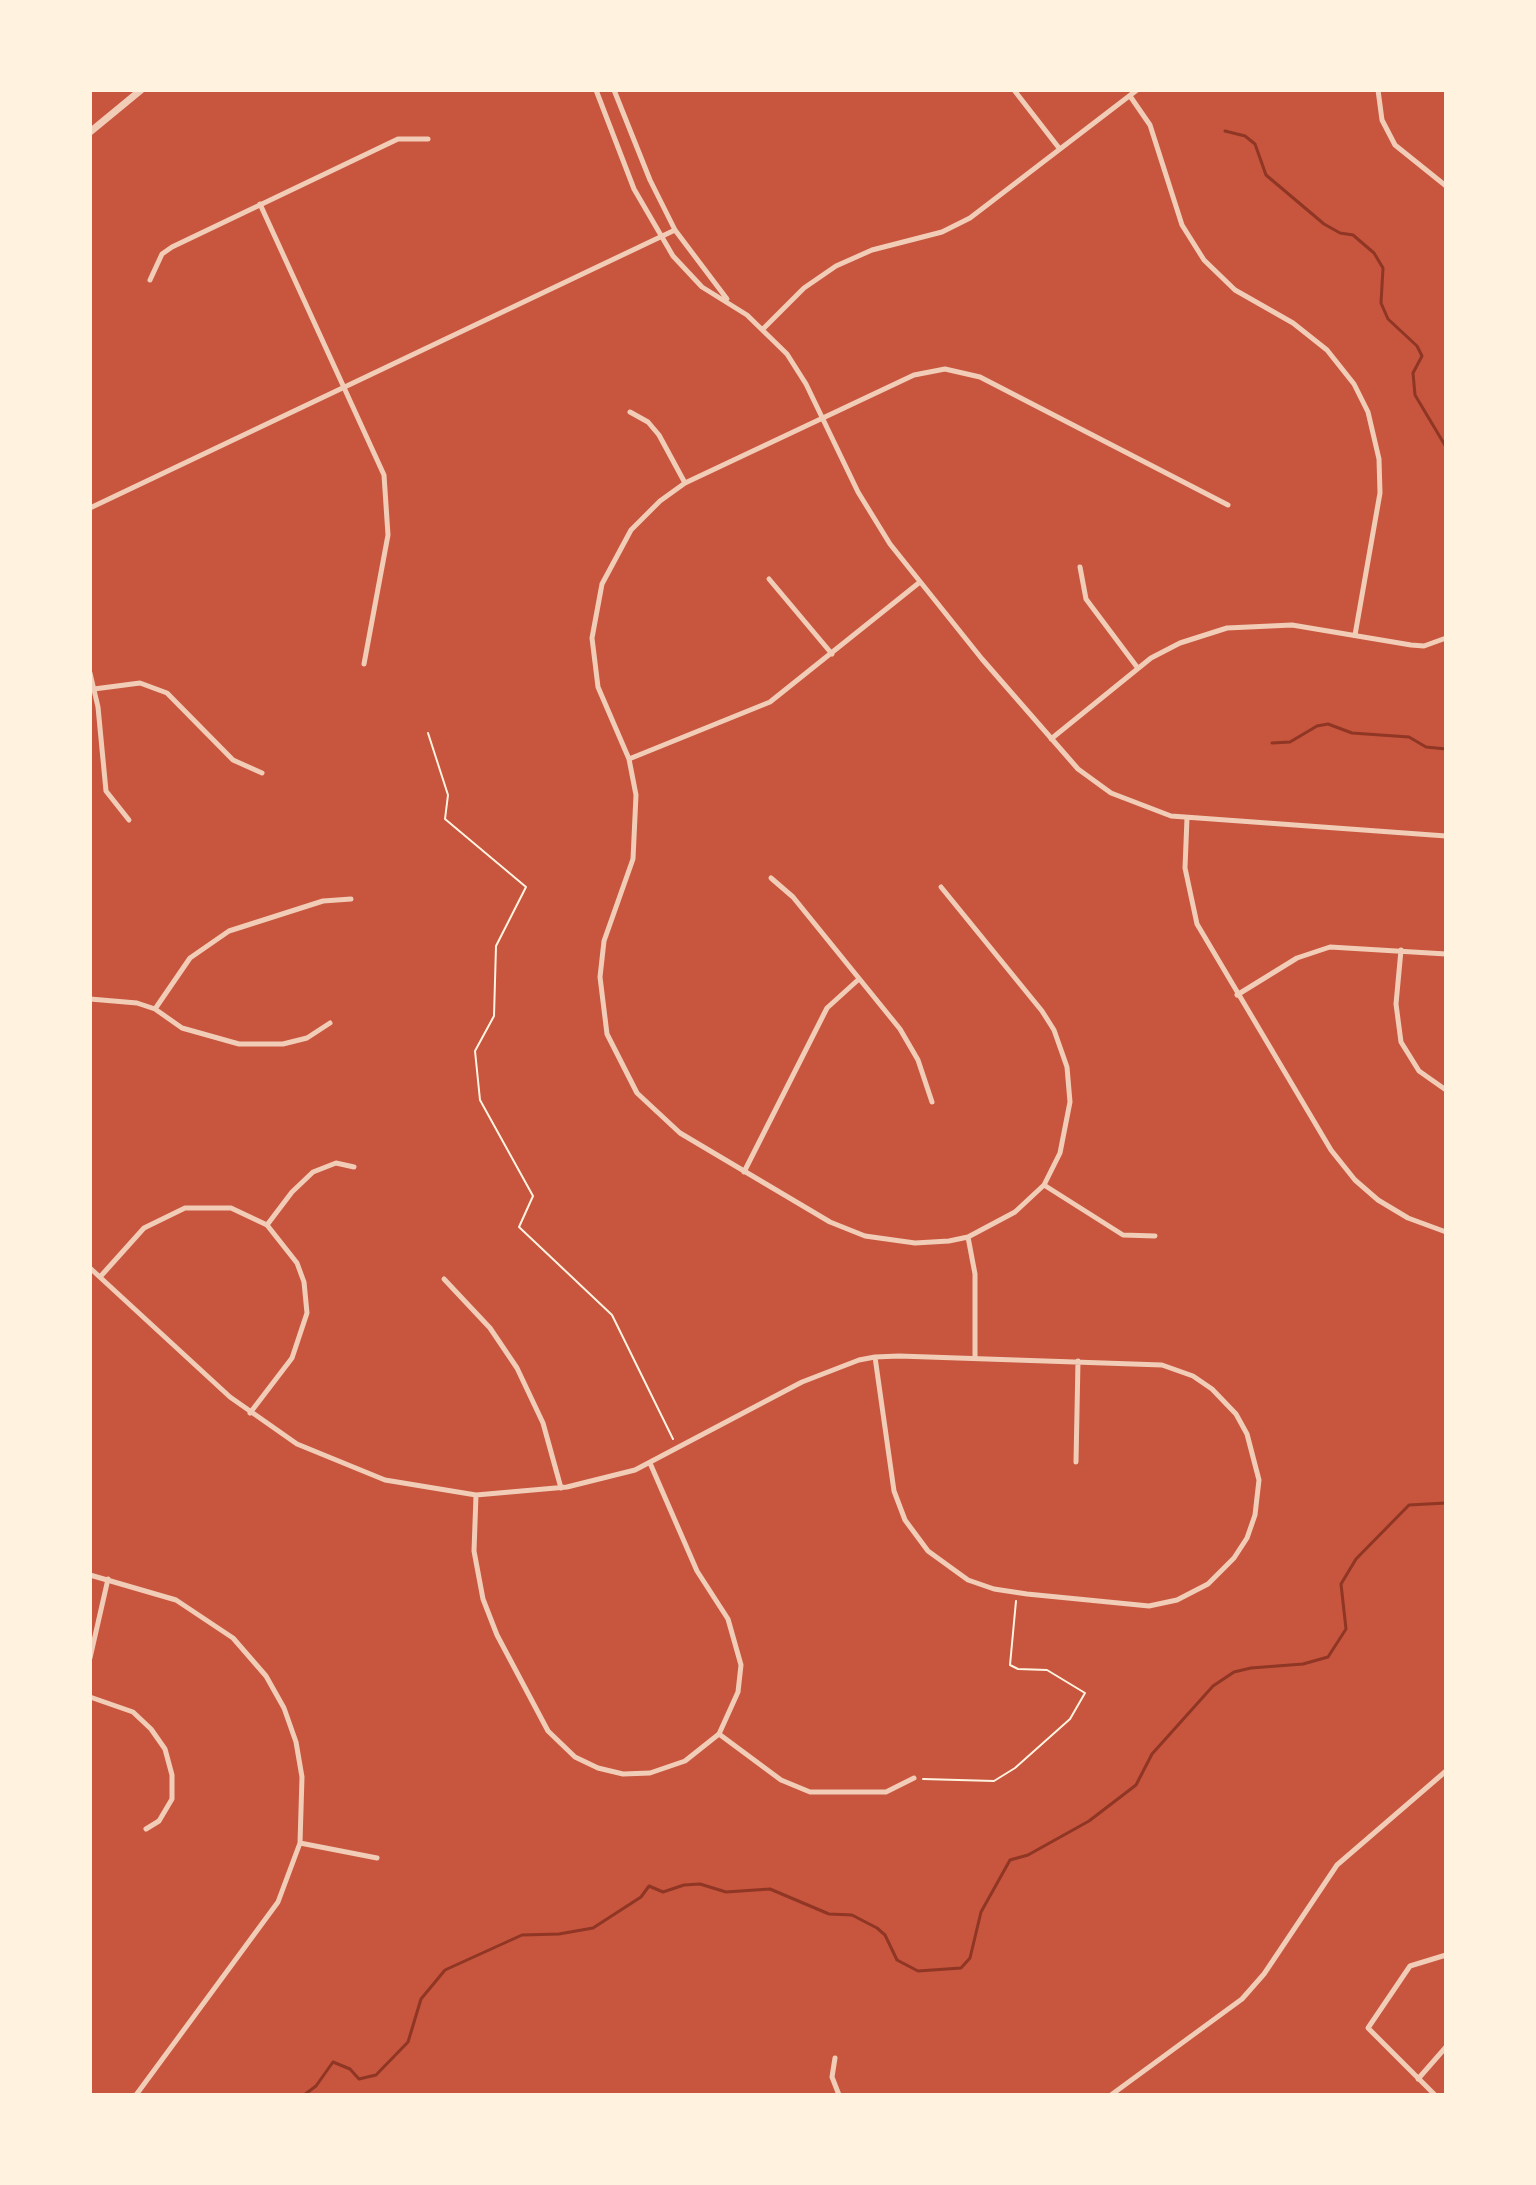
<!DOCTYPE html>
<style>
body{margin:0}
#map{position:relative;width:1536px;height:2185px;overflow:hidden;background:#c8553d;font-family:"DejaVu Sans",sans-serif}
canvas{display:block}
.frame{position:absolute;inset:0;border:92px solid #fff3e0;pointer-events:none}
</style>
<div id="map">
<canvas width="1536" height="2185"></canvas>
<div class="frame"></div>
</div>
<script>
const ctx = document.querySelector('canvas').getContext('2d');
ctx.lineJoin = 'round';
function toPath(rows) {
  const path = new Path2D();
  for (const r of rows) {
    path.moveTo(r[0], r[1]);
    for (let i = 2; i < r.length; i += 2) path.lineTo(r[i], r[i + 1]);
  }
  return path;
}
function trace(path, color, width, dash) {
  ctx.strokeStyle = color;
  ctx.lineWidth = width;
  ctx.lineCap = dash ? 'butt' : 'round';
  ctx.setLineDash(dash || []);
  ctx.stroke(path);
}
trace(toPath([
 [1225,131,1245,136,1255,144,1266,175,1324,224,1340,233,1353,235,1374,253,1383,268,1381,303,1388,319,1417,346,1422,356,1413,373,1415,395,1446,447],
 [1446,473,1446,490],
 [1272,743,1290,742,1317,726,1328,724,1352,733,1409,737,1426,747,1446,749],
 [304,2095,316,2086,333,2062,350,2069,359,2079,376,2075,408,2042,421,1999,445,1970,522,1935,559,1934,593,1928,641,1897,649,1886,663,1892,684,1885,700,1884,726,1892,770,1889,829,1914,852,1915,877,1928,885,1935,897,1960,918,1971,961,1968,970,1958,981,1912,1010,1860,1028,1855,1089,1821,1136,1785,1152,1754,1213,1686,1234,1672,1251,1668,1303,1664,1328,1657,1346,1629,1341,1584,1356,1559,1409,1505,1446,1503]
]), '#8f3625', 3);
trace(toPath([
 [428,733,448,795,445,819,526,887,496,946,494,1016,475,1051,480,1100,533,1196,519,1227,612,1315,673,1439],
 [923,1779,994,1781,1015,1768,1070,1719,1085,1693,1047,1670,1018,1669,1010,1665,1016,1601]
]), '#fff3e0', 2);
trace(toPath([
 [596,90,634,189,673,256,702,287,747,315,787,354,806,384,858,492,890,544,982,659,1078,769,1111,793,1171,816,1446,836],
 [614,90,650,180,675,230,727,299],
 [1014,90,1059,148],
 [1378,90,1382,120,1395,145,1446,186],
 [1130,96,1150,125,1182,225,1204,260,1235,290,1293,323,1327,350,1354,384,1368,412,1379,459,1380,493,1355,635],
 [260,204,384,475,388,535,364,664],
 [150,280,162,254,172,247,398,139,428,139],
 [763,329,804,288,836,266,872,250,942,232,970,218,1137,90],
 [630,412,648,422,659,435,685,483],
 [90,508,675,230],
 [1080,567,1086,599,1137,667],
 [769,579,832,654],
 [90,673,98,707,106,791,129,820],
 [94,689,140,683,167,693,233,760,262,773],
 [1051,739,1151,658,1180,643,1227,628,1292,625,1411,645,1424,646,1446,638],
 [629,759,770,702,920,582],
 [1187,818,1185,868,1197,924,1331,1150,1355,1180,1378,1200,1408,1218,1446,1232],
 [771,878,793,897,900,1029,918,1060,932,1102],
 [941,887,1042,1011,1054,1030,1067,1067,1070,1102,1060,1153,1044,1185,1015,1212,968,1237,949,1241,915,1243,865,1236,830,1222,680,1133,637,1093,607,1034,600,977,604,941,633,859,636,795,629,759,598,687,592,638,602,584,631,530,660,501,685,483,914,375,945,369,980,377,1228,505],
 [1401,950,1396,1004,1401,1042,1419,1071,1446,1090],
 [1237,995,1297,958,1330,947,1446,954],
 [90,999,137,1003,155,1009,182,1028,239,1044,283,1044,307,1038,330,1023],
 [155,1009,190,958,229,931,323,901,351,899],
 [744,1172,827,1008,859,979],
 [1044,1185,1123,1235,1155,1236],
 [267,1225,292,1192,313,1172,336,1163,354,1167],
 [968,1237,975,1274,975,1357],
 [90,1268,230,1397,297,1444,385,1480,476,1495,567,1487,635,1470,802,1382,859,1360,875,1357,899,1356,1162,1365,1193,1376,1212,1389,1236,1414,1247,1434,1259,1480,1255,1515,1247,1538,1234,1558,1208,1584,1177,1600,1149,1606,1027,1594,994,1589,968,1580,928,1551,905,1520,894,1491,875,1357],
 [100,1277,144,1228,185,1208,231,1208,267,1225,297,1263,304,1282,307,1313,292,1358,250,1413],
 [444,1279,490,1328,517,1368,543,1423,561,1488],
 [1076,1462,1078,1361],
 [476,1495,474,1551,483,1599,497,1635,548,1731,575,1757,598,1768,623,1774,650,1773,685,1761,719,1734,738,1692,741,1665,728,1619,697,1571,650,1463],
 [90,1575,176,1600,233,1638,266,1676,284,1708,296,1742,302,1777,300,1843,278,1902,136,2095],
 [90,1658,108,1579],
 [90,1697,133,1712,151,1729,165,1749,172,1775,172,1799,159,1821,146,1829],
 [719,1734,781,1780,810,1792,886,1792,914,1778],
 [300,1843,377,1858],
 [835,2058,832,2077,839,2095],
 [1418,2079,1446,2047],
 [1111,2095,1242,1999,1264,1974,1337,1865,1446,1771],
 [1435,2095,1368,2028,1410,1966,1446,1955]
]), '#f1ccb7', 5);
trace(toPath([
 [90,132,141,90]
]), '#f1ccb7', 7);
</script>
